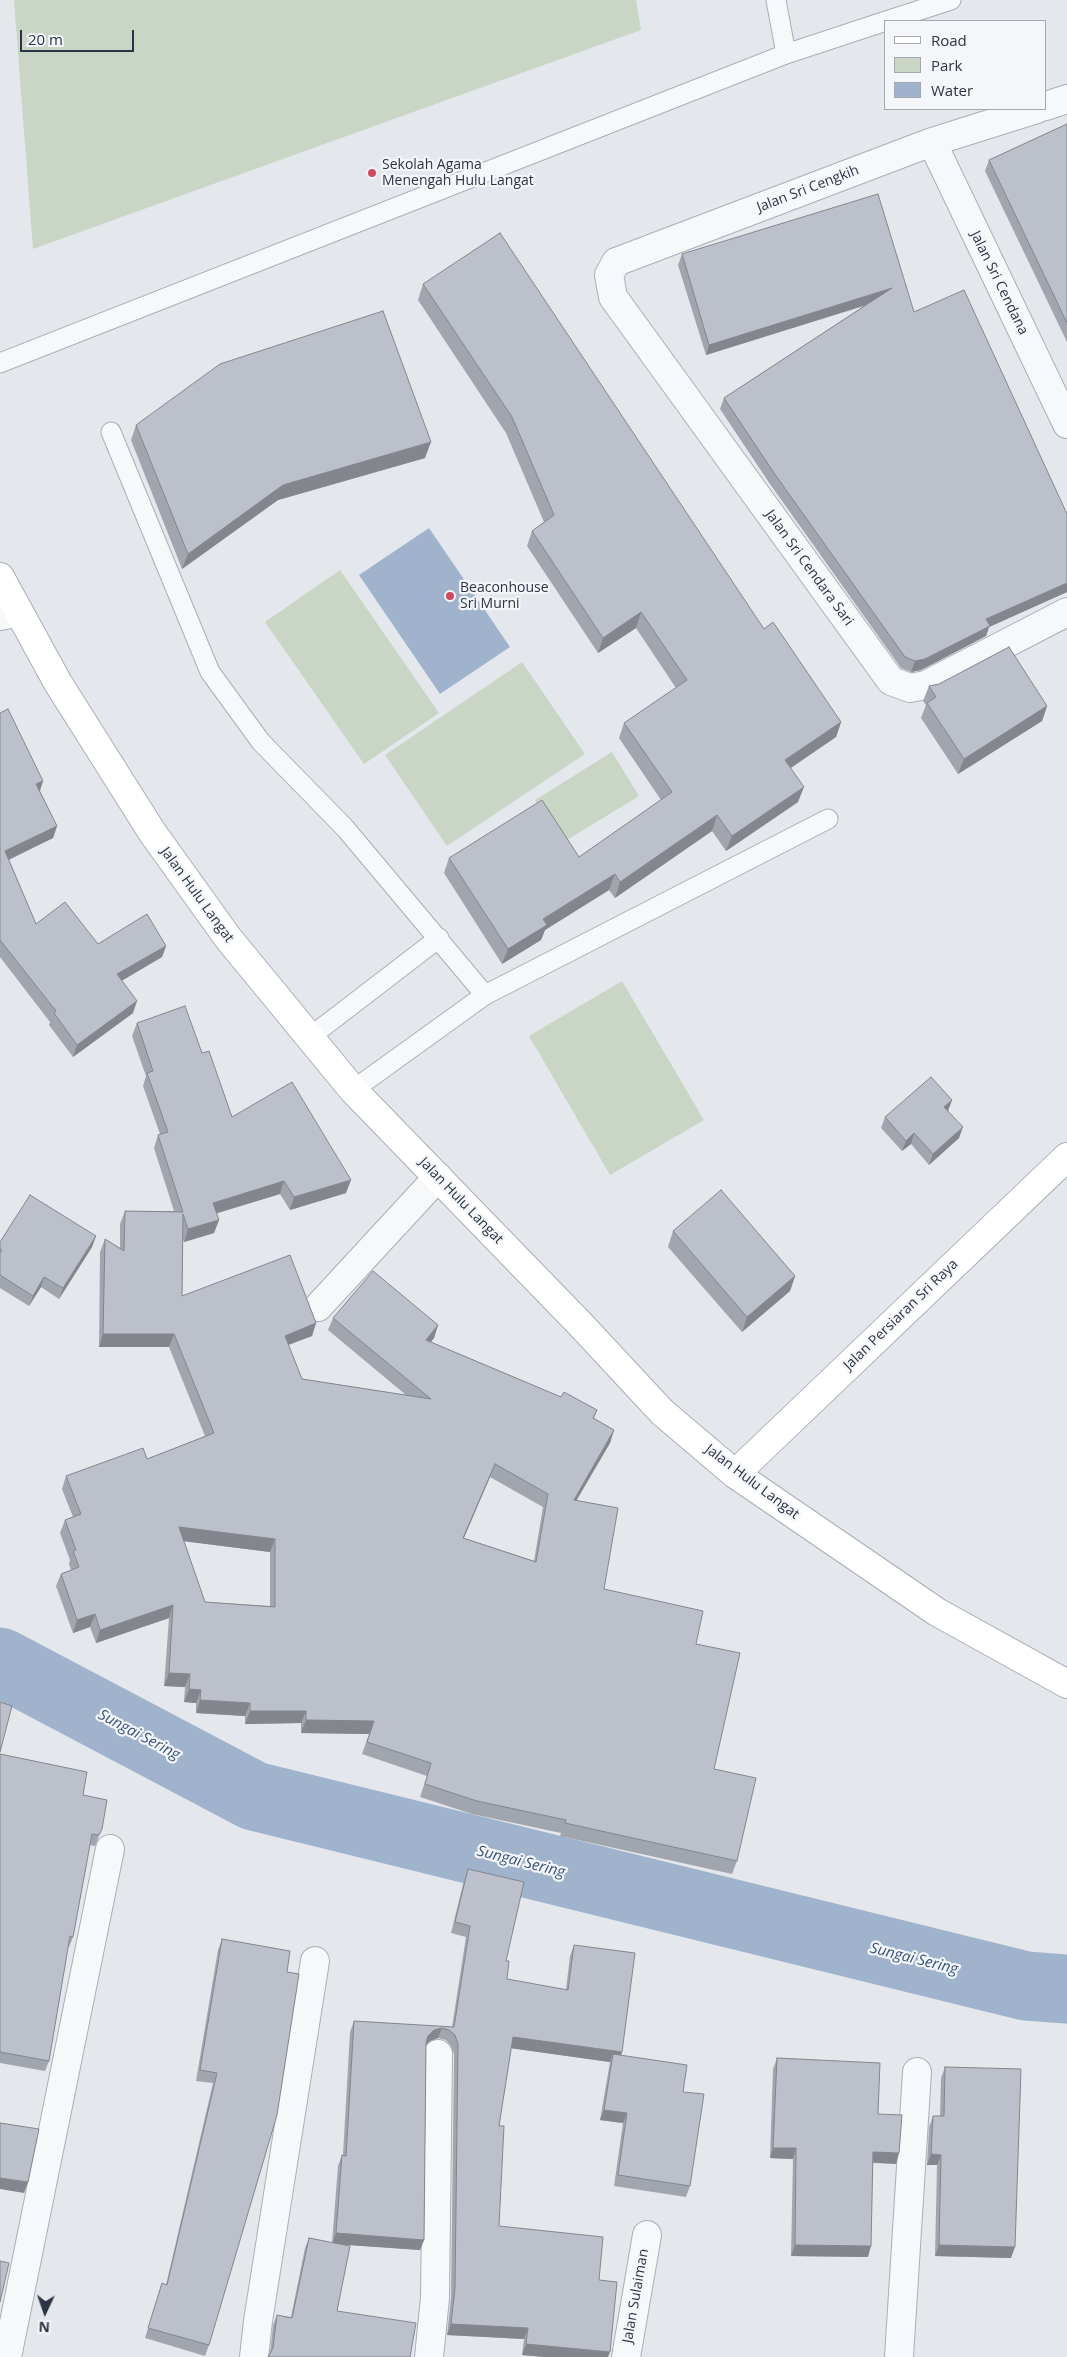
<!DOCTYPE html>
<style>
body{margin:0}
#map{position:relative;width:1067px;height:2357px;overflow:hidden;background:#e4e7ec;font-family:"Open Sans",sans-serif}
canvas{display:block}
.legend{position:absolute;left:884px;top:20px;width:162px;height:90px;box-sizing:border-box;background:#f4f6f9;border:1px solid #a4a8b1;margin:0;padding:6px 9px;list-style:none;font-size:15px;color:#2b3445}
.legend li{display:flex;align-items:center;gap:10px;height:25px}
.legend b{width:25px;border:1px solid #a4a8b1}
.north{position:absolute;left:20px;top:2287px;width:50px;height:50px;-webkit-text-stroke:4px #f4f6f9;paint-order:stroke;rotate:183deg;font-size:14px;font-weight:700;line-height:20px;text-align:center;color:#2b3445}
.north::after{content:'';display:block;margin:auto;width:18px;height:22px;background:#2b3445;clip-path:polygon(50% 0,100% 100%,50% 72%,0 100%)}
.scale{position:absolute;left:20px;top:30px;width:114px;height:22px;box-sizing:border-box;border:2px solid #2b3445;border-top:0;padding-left:6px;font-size:15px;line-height:18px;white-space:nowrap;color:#2b3445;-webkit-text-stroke:4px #f4f6f9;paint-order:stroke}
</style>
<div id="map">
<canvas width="1067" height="2357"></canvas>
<ul class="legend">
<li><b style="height:6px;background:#fff"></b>Road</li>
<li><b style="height:14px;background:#c9d6c5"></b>Park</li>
<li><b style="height:14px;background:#9fb4cc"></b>Water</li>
</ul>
<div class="north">N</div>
<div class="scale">20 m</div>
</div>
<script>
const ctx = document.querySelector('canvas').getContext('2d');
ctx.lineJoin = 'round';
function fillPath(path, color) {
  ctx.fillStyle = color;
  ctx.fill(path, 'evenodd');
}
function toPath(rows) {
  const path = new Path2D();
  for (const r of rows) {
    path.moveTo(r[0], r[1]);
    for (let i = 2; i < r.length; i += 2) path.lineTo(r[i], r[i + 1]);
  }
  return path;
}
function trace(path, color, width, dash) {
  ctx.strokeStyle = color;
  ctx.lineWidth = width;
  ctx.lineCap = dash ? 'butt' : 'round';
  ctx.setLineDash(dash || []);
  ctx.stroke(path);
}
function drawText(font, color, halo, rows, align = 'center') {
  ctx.font = font + ' "Open Sans",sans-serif';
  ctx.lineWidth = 4.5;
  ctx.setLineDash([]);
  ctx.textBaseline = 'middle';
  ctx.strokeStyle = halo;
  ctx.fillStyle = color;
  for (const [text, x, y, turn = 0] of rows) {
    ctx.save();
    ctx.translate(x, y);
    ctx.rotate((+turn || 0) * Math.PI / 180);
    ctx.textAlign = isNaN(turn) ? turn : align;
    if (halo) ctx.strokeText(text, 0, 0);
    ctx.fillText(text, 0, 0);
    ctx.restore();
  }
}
fillPath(toPath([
 [14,0,636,0,641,30,33,249],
 [340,570,439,713,364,764,265,622],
 [522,662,585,754,447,846,385,755],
 [612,752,639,796,562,843,535,800],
 [622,981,704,1120,610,1175,529,1036]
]), '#c9d6c5');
fillPath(toPath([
 [429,528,510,647,440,694,359,575]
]), '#9fb4cc');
trace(toPath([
 [0,1662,254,1796,1026,1986,1067,1989]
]), '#9fb4cc', 69);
const lane = toPath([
 [776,0,786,54],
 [886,21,951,0],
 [0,363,786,54,886,21],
 [111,432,210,672,261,742,345,828,485,995],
 [310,1037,439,938],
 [353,1090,485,995,828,819]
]);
const street = toPath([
 [1046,106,1067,99],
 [1037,109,932,142,616,262,609,275,613,297,891,681,910,688,926,685,1067,612],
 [932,142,1067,424],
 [0,616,19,612],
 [318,1307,438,1177],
 [7,2357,110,1849],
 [254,2357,258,2321,315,1961],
 [429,2357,435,2298,438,2054],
 [626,2357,647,2235],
 [899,2357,917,2072]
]);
const secondary = toPath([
 [0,577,58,683,152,832,228,938,353,1090,582,1326,662,1412,735,1474,937,1612,1067,1684],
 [735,1474,1067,1157]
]);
trace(lane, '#a9aeb7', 21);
trace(street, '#a9aeb7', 30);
trace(secondary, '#a9aeb7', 30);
trace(lane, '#f7f8fa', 19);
trace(street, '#f7f8fa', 28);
trace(secondary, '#fff', 28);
fillPath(toPath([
 [1067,124,1067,342,985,171,989,160],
 [682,254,914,312,1067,514,1067,592,989,627,986,636,921,670,911,672,901,668,770,484,720,409,724,398,864,306,706,355,678,265],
 [423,284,764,629,841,722,836,737,791,768,798,802,726,851,712,831,615,898,609,890,545,930,541,940,502,964,444,873,449,858,579,857,661,800,619,738,624,723,676,688,636,628,598,653,527,546,532,531,544,522,506,433,418,300],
 [136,425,425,458,278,500,182,569,131,440],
 [929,686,1047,706,1042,721,958,774,921,718,926,705,923,701],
 [0,713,43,781,40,791,57,826,53,838,9,860,36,924,98,944,166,946,162,957,122,980,133,1013,73,1057,49,1025,50,1022,0,957],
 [137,1023,202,1053,232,1117,346,1193,290,1210,280,1194,216,1213,219,1220,214,1233,184,1242,183,1240,182,1296,316,1323,312,1336,288,1345,302,1379,406,1395,328,1330,333,1318,438,1325,434,1338,431,1342,561,1397,597,1410,594,1418,614,1430,610,1443,576,1501,604,1589,696,1644,714,1769,737,1861,732,1874,560,1836,561,1833,472,1814,420,1797,427,1776,362,1754,369,1734,301,1733,301,1723,245,1724,245,1716,196,1713,196,1703,184,1702,185,1687,164,1686,169,1618,96,1643,90,1627,73,1633,56,1586,61,1574,71,1570,69,1564,70,1560,60,1533,65,1520,73,1517,62,1489,66,1476,147,1459,205,1436,169,1347,99,1347,100,1252,105,1239,120,1248,120,1224,125,1211,174,1211,154,1148,158,1135,160,1134,143,1086,146,1076,132,1036],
 [490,1477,543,1507,534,1561,464,1538],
 [184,1541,270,1552,270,1606,205,1602],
 [952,1100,948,1110,959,1138,929,1165,911,1144,902,1151,881,1128,885,1117],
 [673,1231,795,1276,790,1291,742,1332,668,1247],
 [96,1236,92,1247,59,1299,41,1287,29,1306,0,1288,0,1242],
 [0,1754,83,1795,107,1800,98,1839,95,1846,90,1845,73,1937,69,1947,68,1947,49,2061,45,2071,0,2063],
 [468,1869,506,1961,507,1979,566,1990,570,1956,574,1945,621,2055,683,2092,690,2186,686,2197,614,2186,623,2123,600,2120,610,2062,511,2048,499,2126,499,2226,599,2280,608,2357,545,2357,522,2355,524,2339,447,2335,451,2298,454,2054,451,2046,446,2040,438,2038,430,2041,426,2045,424,2240,420,2250,340,2244,270,2354,273,2325,277,2315,291,2317,305,2248,309,2238,332,2243,338,2166,342,2155,343,2155,350,2032,354,2021,452,2027,466,1937,451,1933,464,1880],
 [222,1939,209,2345,205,2356,145,2338,162,2283,166,2285,213,2083,196,2081,218,1950],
 [777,2058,878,2114,896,2164,873,2163,868,2257,791,2256,793,2159,770,2158,773,2069],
 [945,2067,1011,2258,935,2256,937,2165,927,2165,929,2127,933,2116,940,2116,941,2078]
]), '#a1a5ae');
fillPath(toPath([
 [892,288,888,298,706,355,709,345],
 [431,442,425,458,278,500,182,569,188,554,283,485],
 [1067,583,1067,592,989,627,986,636,921,670,911,672,915,661,986,619],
 [641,612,636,628,598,653,603,638],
 [1047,706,1042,721,958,774,964,759],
 [841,722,836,737,780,775,785,760],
 [43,781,39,793,36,784],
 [804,787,798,802,726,851,732,836],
 [717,815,712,831,615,898,620,882],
 [57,826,53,838,1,863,5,851],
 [615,874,609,890,545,930,541,940,502,964,508,949,543,919],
 [166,946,162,957,113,986,117,974],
 [137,1001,133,1013,73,1057,77,1045],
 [952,1100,948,1111,944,1107],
 [963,1127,959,1138,929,1165,933,1154],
 [914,1133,911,1144,902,1151,906,1141],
 [351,1180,346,1193,290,1210,294,1197],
 [284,1181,280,1194,208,1216,213,1203],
 [219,1220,214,1233,184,1242,188,1229],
 [96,1236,92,1247,59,1299,63,1288],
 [795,1276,790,1291,742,1332,747,1317],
 [44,1277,41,1287,29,1306,33,1296],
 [316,1323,312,1336,280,1348,285,1336],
 [438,1325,434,1338,421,1353,426,1340],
 [103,1334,174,1334,169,1347,99,1347],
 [614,1430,610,1443,569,1513,574,1500],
 [495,1464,490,1477,458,1551,463,1538],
 [179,1527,275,1539,270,1552,174,1540],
 [173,1605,169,1618,96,1643,100,1630],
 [95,1614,90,1627,73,1633,77,1620],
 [169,1673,190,1674,185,1687,164,1686],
 [189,1689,201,1690,196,1703,184,1702],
 [200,1700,250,1703,245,1716,196,1713],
 [250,1711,306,1711,301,1723,245,1724],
 [306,1720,374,1721,369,1734,301,1733],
 [442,2028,438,2038,430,2041,424,2046,428,2036,434,2030],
 [513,2037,622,2052,619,2063,613,2054,610,2062,509,2048],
 [604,2110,627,2113,623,2123,600,2120],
 [773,2148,796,2148,793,2159,770,2158],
 [873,2152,899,2153,896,2164,869,2162],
 [931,2154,941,2155,937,2165,927,2165],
 [0,2178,28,2182,24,2193,0,2189],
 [336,2233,424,2240,420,2250,332,2244],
 [795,2245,871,2246,868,2257,791,2256],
 [939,2245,1015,2247,1011,2258,935,2256],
 [451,2324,528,2328,524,2339,447,2335],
 [526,2344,610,2352,608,2357,545,2357,522,2355]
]), '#83868d');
const building = toPath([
 [1067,124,1067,323,989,160,1067,124],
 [878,194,914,312,964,290,1067,514,1067,583,986,619,990,626,925,659,915,661,905,657,774,473,724,398,892,288,709,345,682,254,878,194],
 [500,233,764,629,773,622,841,722,785,760,804,787,732,836,717,815,620,882,615,874,543,919,547,925,508,949,449,858,542,800,579,857,672,792,624,723,687,680,641,612,603,638,532,531,554,515,512,417,423,284,500,233],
 [383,311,431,442,283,485,188,554,136,425,220,364,383,311],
 [1009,647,1047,706,964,759,927,703,936,697,929,686,939,684,1009,647],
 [8,709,43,781,36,784,57,826,5,851,36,924,65,902,98,944,147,914,166,946,117,974,137,1001,77,1045,54,1013,56,1011,0,940,0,713,8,709],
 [185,1006,202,1053,209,1051,232,1117,292,1082,351,1180,294,1197,284,1181,213,1203,219,1220,188,1229,183,1214,182,1296,290,1255,316,1323,285,1336,302,1379,431,1399,333,1318,373,1271,438,1325,426,1340,561,1397,564,1392,597,1410,593,1418,614,1430,574,1500,618,1508,604,1589,703,1611,696,1644,740,1653,714,1769,756,1778,737,1861,565,1823,566,1820,477,1801,425,1784,431,1763,367,1742,374,1721,306,1720,306,1711,250,1711,250,1703,200,1700,201,1690,189,1689,190,1674,169,1673,173,1605,100,1630,95,1614,77,1620,61,1574,79,1567,73,1551,76,1550,65,1520,81,1514,66,1476,143,1448,147,1459,214,1433,174,1334,103,1334,105,1239,124,1251,125,1211,183,1212,158,1135,168,1132,147,1073,153,1071,137,1023,185,1006],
 [495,1464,548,1494,536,1562,463,1538,495,1464],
 [179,1527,275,1539,275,1607,205,1602,179,1527],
 [931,1077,952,1100,944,1107,963,1127,933,1154,914,1133,906,1141,885,1117,931,1077],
 [721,1190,795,1276,747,1317,673,1231,721,1190],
 [30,1195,96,1236,63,1288,44,1277,33,1296,0,1275,0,1253,2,1250,0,1248,0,1242,30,1195],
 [0,1702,12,1706,0,1752,0,1702],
 [0,1754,87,1772,83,1795,107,1800,102,1829,99,1835,92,1834,73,1937,70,1936,49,2061,0,2052,0,1754],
 [468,1869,524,1882,506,1961,509,1961,507,1979,568,1990,574,1945,635,1953,622,2052,513,2037,499,2126,504,2126,499,2226,603,2237,599,2280,617,2282,610,2352,526,2344,528,2328,451,2324,455,2288,458,2044,455,2035,449,2030,442,2028,434,2030,428,2036,426,2043,424,2240,336,2233,342,2155,346,2156,354,2021,454,2027,470,1926,455,1922,468,1869],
 [222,1939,290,1951,287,1972,299,1974,277,2115,209,2345,148,2328,162,2283,167,2285,217,2073,200,2070,222,1939],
 [613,2054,687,2065,683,2092,704,2094,690,2186,618,2175,627,2113,604,2110,613,2054],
 [777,2058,880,2063,878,2114,902,2115,899,2153,873,2152,871,2246,795,2245,796,2148,773,2148,777,2058],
 [945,2067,1021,2069,1015,2247,939,2245,941,2155,931,2154,933,2116,944,2116,945,2067],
 [0,2123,39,2129,28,2182,0,2178,0,2123],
 [309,2238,350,2246,337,2311,416,2323,410,2357,268,2357,273,2348,277,2315,292,2318,309,2238],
 [0,2261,9,2263,0,2302,0,2261]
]);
fillPath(building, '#bbc0ca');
trace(building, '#83868d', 1);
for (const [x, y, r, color] of [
 [372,173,5,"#d1495b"],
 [450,596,5,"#d1495b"]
]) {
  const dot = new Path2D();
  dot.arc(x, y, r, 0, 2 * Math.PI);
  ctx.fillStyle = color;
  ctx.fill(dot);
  trace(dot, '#f4f6f9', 2);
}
drawText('14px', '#2b3445', '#f4f6f9', [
 ["Sekolah Agama",382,165],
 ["Menengah Hulu Langat",382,181],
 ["Beaconhouse",460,588],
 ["Sri Murni",460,604]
], 'left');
drawText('14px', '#2b3445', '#f4f6f9', [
 ["Jalan Sri Cengkih",808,189,-21],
 ["Jalan Sri Cendana",999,283,64],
 ["Jalan Sri Cendara Sari",809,568,54],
 ["Jalan Hulu Langat",197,895,54],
 ["Jalan Hulu Langat",461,1201,46],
 ["Jalan Persiaran Sri Raya",901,1315,-44],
 ["Jalan Hulu Langat",752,1482,37],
 ["Jalan Sulaiman",636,2296,-80]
]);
drawText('italic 15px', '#34527a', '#f4f6f9', [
 ["Sungai Sering",139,1735,28],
 ["Sungai Sering",521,1862,14],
 ["Sungai Sering",914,1959,14]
]);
</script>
